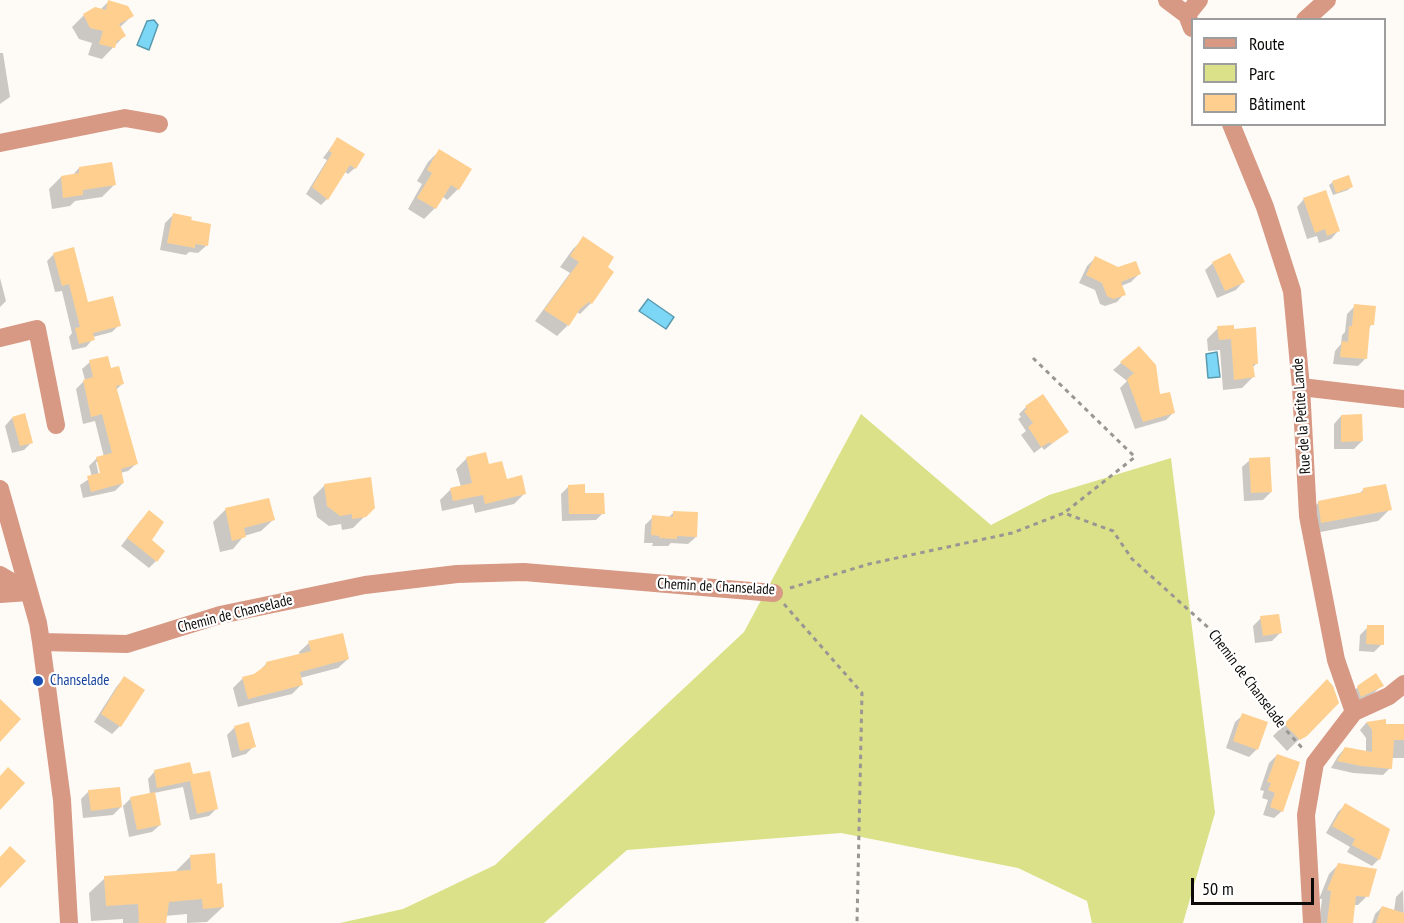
<!DOCTYPE html>
<meta charset="utf-8">
<style>
body{margin:0}
#map{position:relative;width:1404px;height:923px;overflow:hidden;background:#fefbf6;font-family:"PT Sans Narrow",sans-serif}
canvas{display:block}
.legend{position:absolute;left:1191px;top:18px;width:195px;height:108px;box-sizing:border-box;background:#fff;border:2px solid #9e9d9d;margin:0;padding:8px 10px;list-style:none;font-size:18px;color:#0c0b09}
.legend li{display:flex;align-items:center;gap:12px;height:30px}
.legend b{width:30px;border:2px solid #9e9d9d}
.scale{position:absolute;left:1191px;top:878px;width:123px;height:27px;box-sizing:border-box;border:3px solid #0c0b09;border-top:0;padding-left:8px;font-size:18px;line-height:21px;white-space:nowrap;color:#0c0b09;-webkit-text-stroke:4px #fff;paint-order:stroke}
</style>
<div id="map">
<canvas width="1404" height="923"></canvas>
<ul class="legend">
<li><b style="height:8px;background:#d79884"></b>Route</li>
<li><b style="height:16px;background:#dbe188"></b>Parc</li>
<li><b style="height:16px;background:#fecf8e"></b>Bâtiment</li>
</ul>
<div class="scale">50 m</div>
</div>
<script>
const ctx = document.querySelector('canvas').getContext('2d');
ctx.lineJoin = 'round';
function fillPath(path, color) {
  ctx.fillStyle = color;
  ctx.fill(path, 'evenodd');
}
function toPath(rows) {
  const path = new Path2D();
  for (const r of rows) {
    path.moveTo(r[0], r[1]);
    for (let i = 2; i < r.length; i += 2) path.lineTo(r[i], r[i + 1]);
  }
  return path;
}
function trace(path, color, width, dash) {
  ctx.strokeStyle = color;
  ctx.lineWidth = width;
  ctx.lineCap = dash ? 'butt' : 'round';
  ctx.setLineDash(dash || []);
  ctx.stroke(path);
}
function drawText(font, color, halo, rows, align = 'center') {
  ctx.font = font + ' "PT Sans Narrow",sans-serif';
  ctx.lineWidth = 4.5;
  ctx.setLineDash([]);
  ctx.textBaseline = 'middle';
  ctx.strokeStyle = halo;
  ctx.fillStyle = color;
  for (const [text, x, y, turn = 0] of rows) {
    ctx.save();
    ctx.translate(x, y);
    ctx.rotate((+turn || 0) * Math.PI / 180);
    ctx.textAlign = isNaN(turn) ? turn : align;
    if (halo) ctx.strokeText(text, 0, 0);
    ctx.fillText(text, 0, 0);
    ctx.restore();
  }
}
fillPath(toPath([
 [861,414,991,525,1049,495,1171,458,1215,813,1183,923,1092,923,1087,901,1018,868,841,833,627,850,544,923,340,923,403,909,495,865,744,632]
]), '#dbe188');
const water = toPath([
 [154,20,158,25,149,50,137,45,147,21,154,20],
 [648,299,674,317,666,329,639,311,648,299],
 [1217,352,1220,377,1208,378,1206,354,1217,352]
]);
fillPath(water, '#7cd7f6');
trace(water, '#5a9aaf', 1.5);
fillPath(toPath([
 [108,2,132,16,119,28,124,36,102,59,88,55,92,43,79,39,72,27,84,15,100,10],
 [0,53,3,53,10,97,0,104],
 [337,139,355,168,348,174,344,171,327,199,321,205,306,194,327,160,323,158],
 [439,151,458,189,447,200,442,196,435,208,424,219,408,209,422,184,417,181,428,162],
 [79,168,114,185,102,197,75,201,70,206,52,209,49,189,61,177,72,176],
 [1333,182,1351,187,1348,190,1333,195,1329,185],
 [1304,199,1338,231,1331,239,1319,243,1317,236,1307,239,1297,207],
 [173,215,206,246,198,253,189,252,186,255,160,250,165,223],
 [584,238,591,303,580,314,577,312,568,325,557,336,535,321,570,273,560,267,573,249],
 [54,254,87,304,119,325,112,332,93,337,93,339,86,347,72,350,69,337,72,333,62,291,55,292,47,261],
 [1095,258,1118,269,1139,274,1131,282,1121,286,1124,294,1117,302,1105,306,1100,304,1095,290,1079,283,1087,266],
 [1213,263,1243,282,1236,290,1217,298,1205,270],
 [0,278,6,301,0,307],
 [1355,306,1372,324,1368,329,1365,359,1358,366,1333,364,1335,351,1341,344,1342,335,1345,332,1347,314],
 [1232,326,1257,363,1252,368,1253,377,1242,388,1223,390,1220,350,1208,351,1207,339,1218,328],
 [1138,348,1159,396,1174,412,1166,420,1135,429,1120,388,1127,381,1113,370],
 [90,362,110,370,122,384,116,390,136,464,128,471,120,473,123,483,115,491,83,498,80,485,92,477,89,466,97,458,104,457,95,421,83,424,76,389,85,380,82,369],
 [96,462,99,462,103,480,100,481],
 [1026,407,1067,432,1044,450,1042,447,1034,453,1021,435,1026,431,1018,419,1021,417,1019,414],
 [1341,416,1362,441,1354,449,1334,449,1334,424],
 [12,418,32,442,24,450,12,453,5,426],
 [467,458,488,466,525,493,514,504,475,513,473,504,442,511,440,500,450,490,461,487,456,469],
 [1250,460,1271,492,1263,500,1244,501,1242,467],
 [324,486,374,507,353,528,342,530,341,524,329,526,317,517,313,497],
 [569,486,584,494,603,513,596,520,562,521,561,494],
 [1363,490,1390,509,1378,521,1310,534,1307,514,1319,502,1359,494],
 [268,500,273,520,261,531,244,536,233,549,220,552,213,522,225,510],
 [674,512,696,537,688,544,671,543,668,546,652,546,653,543,644,543,645,525,653,517,668,518],
 [141,520,156,561,149,568,121,546],
 [1261,618,1280,633,1272,641,1255,643,1253,626],
 [1368,627,1382,644,1374,652,1359,651,1360,635],
 [309,643,348,659,338,668,300,678,301,685,292,694,238,707,233,688,243,678,257,673,266,664,300,655,299,652],
 [124,678,120,726,112,734,94,722,117,686],
 [1327,682,1337,703,1287,751,1273,736],
 [1382,685,1374,693,1353,703,1350,695,1358,687],
 [1243,715,1257,749,1249,757,1226,748,1235,722],
 [1384,720,1384,726,1404,728,1404,758,1391,758,1390,768,1383,775,1353,773,1331,768,1338,756,1345,748,1366,752,1366,738,1360,730,1366,723],
 [248,724,254,746,246,754,232,758,227,735,234,728],
 [1277,755,1282,811,1274,818,1263,815,1268,800,1262,798,1264,791,1260,790,1269,763],
 [155,771,192,776,216,809,209,816,190,820,183,787,154,793,160,825,152,832,129,837,123,806,131,798,150,794,148,779],
 [89,791,121,807,113,815,83,818,81,799],
 [1345,805,1379,859,1372,866,1347,852,1350,847,1326,833,1338,812],
 [191,856,216,885,223,907,207,922,187,923,187,914,165,916,164,923,123,923,123,919,91,921,89,893,105,878,174,873],
 [1338,865,1367,896,1358,905,1354,905,1351,923,1319,923,1322,899,1319,899,1329,874],
 [1403,890,1404,923,1372,923,1375,914,1382,907,1394,911,1396,897]
]), '#0003');
fillPath(toPath([
 [108,0,128,6,134,16,119,24,126,36,117,41,115,48,99,44,103,31,90,28,83,14,95,7,106,10],
 [337,137,365,154,356,169,350,165,328,200,312,187,332,153,329,151],
 [439,149,472,169,459,190,451,185,436,209,417,198,432,173,427,170],
 [112,162,116,185,83,190,83,195,63,198,61,176,79,173,79,167],
 [1349,175,1353,187,1336,193,1332,181],
 [1326,190,1340,231,1327,236,1325,229,1315,233,1303,198],
 [173,213,192,217,191,220,211,224,208,246,195,244,195,248,167,243],
 [583,236,614,257,608,267,614,272,592,304,589,302,580,309,569,326,544,310,579,262,570,256],
 [74,247,88,302,113,296,121,326,93,333,95,340,79,344,75,328,80,327,69,284,62,286,53,253],
 [1230,253,1245,282,1225,291,1212,262],
 [1095,256,1118,267,1136,261,1141,274,1121,282,1126,295,1113,299,1107,296,1102,283,1086,275],
 [1354,304,1376,306,1374,325,1370,325,1367,359,1340,357,1342,341,1348,342,1349,326,1352,326],
 [1234,325,1234,329,1256,327,1258,364,1253,364,1255,377,1234,380,1231,339,1219,340,1217,326],
 [1139,346,1156,365,1160,394,1170,392,1175,413,1143,422,1127,379,1134,373,1120,362],
 [108,356,111,368,119,366,124,384,116,386,138,464,121,469,124,483,91,492,87,476,100,473,96,457,112,453,102,414,91,417,83,380,93,377,89,360],
 [1043,394,1069,432,1051,444,1050,442,1041,447,1028,427,1033,423,1024,411,1027,409,1025,406],
 [25,413,33,443,20,446,12,417],
 [1362,414,1363,441,1341,442,1341,415],
 [486,452,489,464,502,461,507,479,522,475,526,494,485,504,483,495,453,501,450,488,472,483,466,457],
 [1270,457,1272,492,1251,493,1249,458],
 [371,477,375,508,366,517,352,519,352,514,340,516,327,506,324,484],
 [585,484,585,493,604,493,605,514,569,514,568,485],
 [1386,484,1392,510,1321,523,1318,501,1363,492,1363,488],
 [269,498,275,520,244,528,246,537,232,541,225,508],
 [149,510,164,522,152,540,165,551,157,562,127,538],
 [673,511,698,512,697,537,677,536,677,539,659,538,660,536,651,535,652,515,673,517],
 [1279,614,1282,633,1263,636,1260,616],
 [1367,625,1384,625,1384,645,1366,644],
 [343,633,349,659,300,672,303,685,248,699,242,677,254,674,266,665,266,662,311,651,308,641],
 [1376,673,1384,686,1361,697,1357,686],
 [124,676,145,690,121,727,101,714],
 [1327,679,1333,686,1339,703,1307,736,1300,740,1284,724],
 [0,699,21,719,0,742],
 [1242,713,1268,722,1258,750,1233,741],
 [1386,719,1386,724,1404,724,1404,740,1394,740,1392,769,1361,766,1337,761,1345,747,1372,752,1372,730,1366,722],
 [249,722,256,747,240,751,234,726],
 [1277,754,1300,762,1283,812,1270,807,1275,793,1268,790,1271,783,1267,782],
 [190,762,193,774,210,771,218,809,197,814,190,781,157,788,154,770],
 [8,767,25,783,0,810,0,776],
 [120,787,122,807,91,811,88,790],
 [155,792,161,825,137,830,130,797],
 [1345,803,1390,829,1380,860,1352,845,1355,839,1332,826],
 [10,846,26,861,0,888,0,857],
 [215,853,217,884,222,883,224,907,203,909,202,899,169,902,166,923,139,923,138,904,106,906,104,876,191,870,190,855],
 [1338,863,1377,869,1369,897,1356,896,1353,923,1327,923,1331,891,1327,890],
 [1382,906,1404,913,1404,923,1376,923]
]), '#fecf8e');
trace(toPath([
 [1033,358,1135,457,1064,513],
 [790,588,869,564,1012,533,1064,513,1113,531,1132,559,1211,630,1264,706,1304,750],
 [784,604,862,693,857,923]
]), '#999793', 3, [4.5, 4.5]);
trace(toPath([
 [1167,0,1187,15,1192,28],
 [1187,15,1199,0],
 [1305,20,1327,0],
 [1231,124,1265,207,1292,291,1301,387,1308,516,1336,660,1354,712],
 [0,143,125,118,159,124],
 [0,338,37,329,56,425],
 [1301,387,1404,399],
 [0,489,38,623,41,642,62,800,69,923],
 [0,575,29,592],
 [0,594,29,592],
 [41,642,127,644,220,615,365,585,457,574,524,572,774,593],
 [1312,923,1306,815,1315,763,1354,712,1389,696,1404,684]
]), '#d79884', 18);
for (const [x, y, r, color] of [
 [38,681,6,"#1a4fb4"]
]) {
  const dot = new Path2D();
  dot.arc(x, y, r, 0, 2 * Math.PI);
  ctx.fillStyle = color;
  ctx.fill(dot);
  trace(dot, '#fff', 2);
}
drawText('15px', '#0c0b09', '#fff', [
 ["Rue de la Petite Lande",1302,416,-94],
 ["Chemin de Chanselade",716,587,3],
 ["Chemin de Chanselade",235,614,-14],
 ["Chemin de Chanselade",1247,679,53]
]);
drawText('15px', '#164399', '#fff', [
 ["Chanselade",50,681]
], 'left');
</script>
